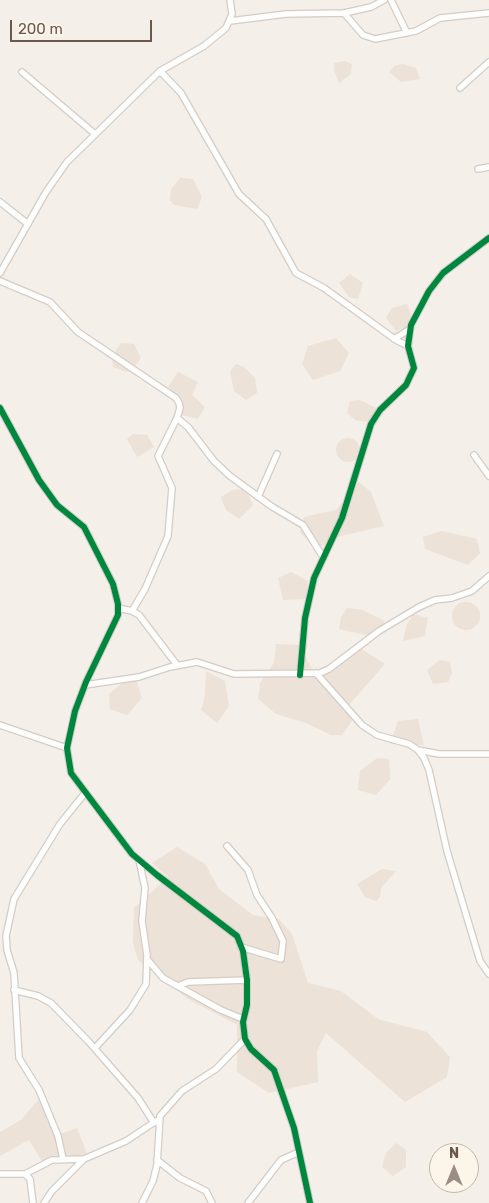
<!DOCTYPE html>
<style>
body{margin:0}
#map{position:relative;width:489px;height:1203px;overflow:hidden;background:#f4efe9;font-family:Rubik,sans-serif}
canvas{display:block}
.north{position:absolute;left:429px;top:1143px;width:50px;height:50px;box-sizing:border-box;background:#fcf5e9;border:1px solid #c3b6ab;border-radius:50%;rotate:0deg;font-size:14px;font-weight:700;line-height:20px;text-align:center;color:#6d584d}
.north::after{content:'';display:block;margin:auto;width:18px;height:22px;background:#9c8d84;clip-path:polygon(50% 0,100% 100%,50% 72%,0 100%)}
.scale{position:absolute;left:10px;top:20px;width:142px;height:22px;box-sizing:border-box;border:2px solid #6d584d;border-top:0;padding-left:6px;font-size:15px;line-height:18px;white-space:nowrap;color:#6d584d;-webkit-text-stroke:4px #fcf5e9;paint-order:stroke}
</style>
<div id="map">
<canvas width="489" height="1203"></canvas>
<div class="north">N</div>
<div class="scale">200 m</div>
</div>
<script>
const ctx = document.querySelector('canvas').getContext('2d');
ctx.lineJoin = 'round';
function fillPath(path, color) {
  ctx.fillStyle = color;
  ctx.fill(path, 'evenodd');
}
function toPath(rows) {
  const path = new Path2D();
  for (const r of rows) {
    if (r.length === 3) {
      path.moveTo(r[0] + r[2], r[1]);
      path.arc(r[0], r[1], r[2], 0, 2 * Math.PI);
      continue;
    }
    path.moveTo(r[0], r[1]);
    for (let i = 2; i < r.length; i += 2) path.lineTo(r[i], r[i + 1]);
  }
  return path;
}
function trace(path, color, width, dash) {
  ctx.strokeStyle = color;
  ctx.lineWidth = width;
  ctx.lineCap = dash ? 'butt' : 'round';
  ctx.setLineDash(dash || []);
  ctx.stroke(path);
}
fillPath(toPath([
 [344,61,352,64,351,74,339,83,334,70,334,63],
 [402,64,416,68,420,79,401,82,389,72,394,66],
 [180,178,193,179,202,197,197,209,174,205,170,200,171,189],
 [350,274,363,283,358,299,349,297,339,283],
 [407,304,414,324,396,331,386,318,392,308],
 [336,338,349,353,340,371,313,380,302,364,308,346],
 [121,343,134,344,141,358,132,370,126,372,113,367,112,356],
 [236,364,244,367,255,378,257,393,246,400,234,391,230,371],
 [178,372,198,382,192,395,205,407,198,419,181,415,180,399,168,387],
 [360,400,378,409,368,422,355,420,347,413,350,401],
 [133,434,147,435,154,447,137,457,127,439],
 [348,450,12],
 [359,482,371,492,384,526,341,536,320,547,313,546,300,532,304,517,336,510],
 [246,489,253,505,239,519,226,510,221,497,232,490],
 [442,531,477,539,480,553,468,565,425,549,423,537],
 [291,572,308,581,306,599,283,600,278,578],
 [466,616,14],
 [347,608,362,610,385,621,374,637,339,629,341,617],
 [413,614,428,618,425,636,403,641,406,626],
 [276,644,299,645,316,676,339,666,360,648,385,664,348,706,357,714,342,735,331,735,306,723,276,714,258,699,260,683,274,663],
 [440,660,450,662,452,673,448,682,433,684,427,670],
 [206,671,225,681,229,706,217,723,201,710,205,696],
 [136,680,142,698,127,715,110,709,109,694,121,684],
 [418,719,424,745,390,744,398,721],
 [377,758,389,759,390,779,376,795,358,790,360,771],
 [177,847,205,864,219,889,253,915,279,919,292,934,308,983,341,991,378,1019,427,1032,450,1057,447,1077,405,1102,326,1033,317,1051,318,1082,269,1093,237,1072,237,1025,188,999,138,960,133,943,134,908,168,877,152,863],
 [382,869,396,871,381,888,380,897,376,901,365,897,357,884],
 [37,1101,46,1103,46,1119,55,1136,77,1128,87,1154,42,1161,29,1140,0,1156,0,1132,21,1120],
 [396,1143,406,1150,406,1167,393,1176,382,1167,386,1153]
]), '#ece2d7');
const minor = toPath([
 [391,0,407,33],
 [344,13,363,35,375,39,416,31,440,18,489,13],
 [230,21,286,14,344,13,371,7,384,0],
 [160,71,181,93,239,194,266,219,296,273,324,288,396,340,408,346],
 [22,72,95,134],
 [460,88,489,62],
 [478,169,489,167],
 [0,202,28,224],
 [0,273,46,192,67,162,160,71,204,46,226,28,232,14,230,0],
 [0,281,50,302,78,332,176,398,179,403,180,408,177,418,158,456,172,488,168,536,145,589,132,611],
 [394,339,410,329],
 [0,408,39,480,57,505,84,527,113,584,118,604,118,615,86,682,75,711,67,748,71,773,132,854,157,875,237,936,243,951,247,980,247,1005,243,1022,245,1039,251,1049,274,1070,294,1128,310,1203],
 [177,418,188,427,214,461,230,476,271,506,303,525,323,557],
 [474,455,489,476],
 [258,497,277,454],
 [118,608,132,611,139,615,177,665],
 [316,673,362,725,377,735,409,744,418,750,424,758,429,770,447,851,480,961,489,974],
 [300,675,305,618,314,578,342,518,371,424,380,410,406,385,414,368,408,346,411,325,429,291,443,273,489,238],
 [85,685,139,677,170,667,197,662,234,674,320,673,329,669,379,631,419,607,435,600,452,598,472,591,489,576],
 [0,725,67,748],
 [418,750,439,754,489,754],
 [227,846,248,870,257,895,272,918,283,941,281,959,241,947],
 [147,959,163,978,221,1010,243,1019],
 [178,986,188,982,247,980],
 [14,990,38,996,51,1003,89,1042,138,1098,154,1123],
 [95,1048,130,1010,146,984,147,955,142,921,145,888,139,860],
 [63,1159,58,1136,39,1090,19,1058,14,973,7,950,6,936,14,899,60,824,85,793],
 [157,1160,180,1178,206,1191,212,1203],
 [0,1174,25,1174,52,1160,84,1159],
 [25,1174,30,1179,33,1203],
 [44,1203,52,1191,84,1159,126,1141,156,1121],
 [142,1203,153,1181,157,1165,160,1116,182,1091,216,1069,245,1039],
 [248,1203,281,1160,299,1152]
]);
trace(minor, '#d3ccc7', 8);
trace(minor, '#fdfdfc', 5.5);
trace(toPath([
 [0,408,39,480,57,505,84,527,113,584,118,604,118,615,86,682,75,711,67,748,71,773,132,854,157,875,237,936,243,951,247,980,247,1005,243,1022,245,1039,251,1049,274,1070,294,1128,310,1203],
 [300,675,305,618,314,578,342,518,371,424,380,410,406,385,414,368,408,346,411,325,429,291,443,273,489,238]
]), '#00873e', 6);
</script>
